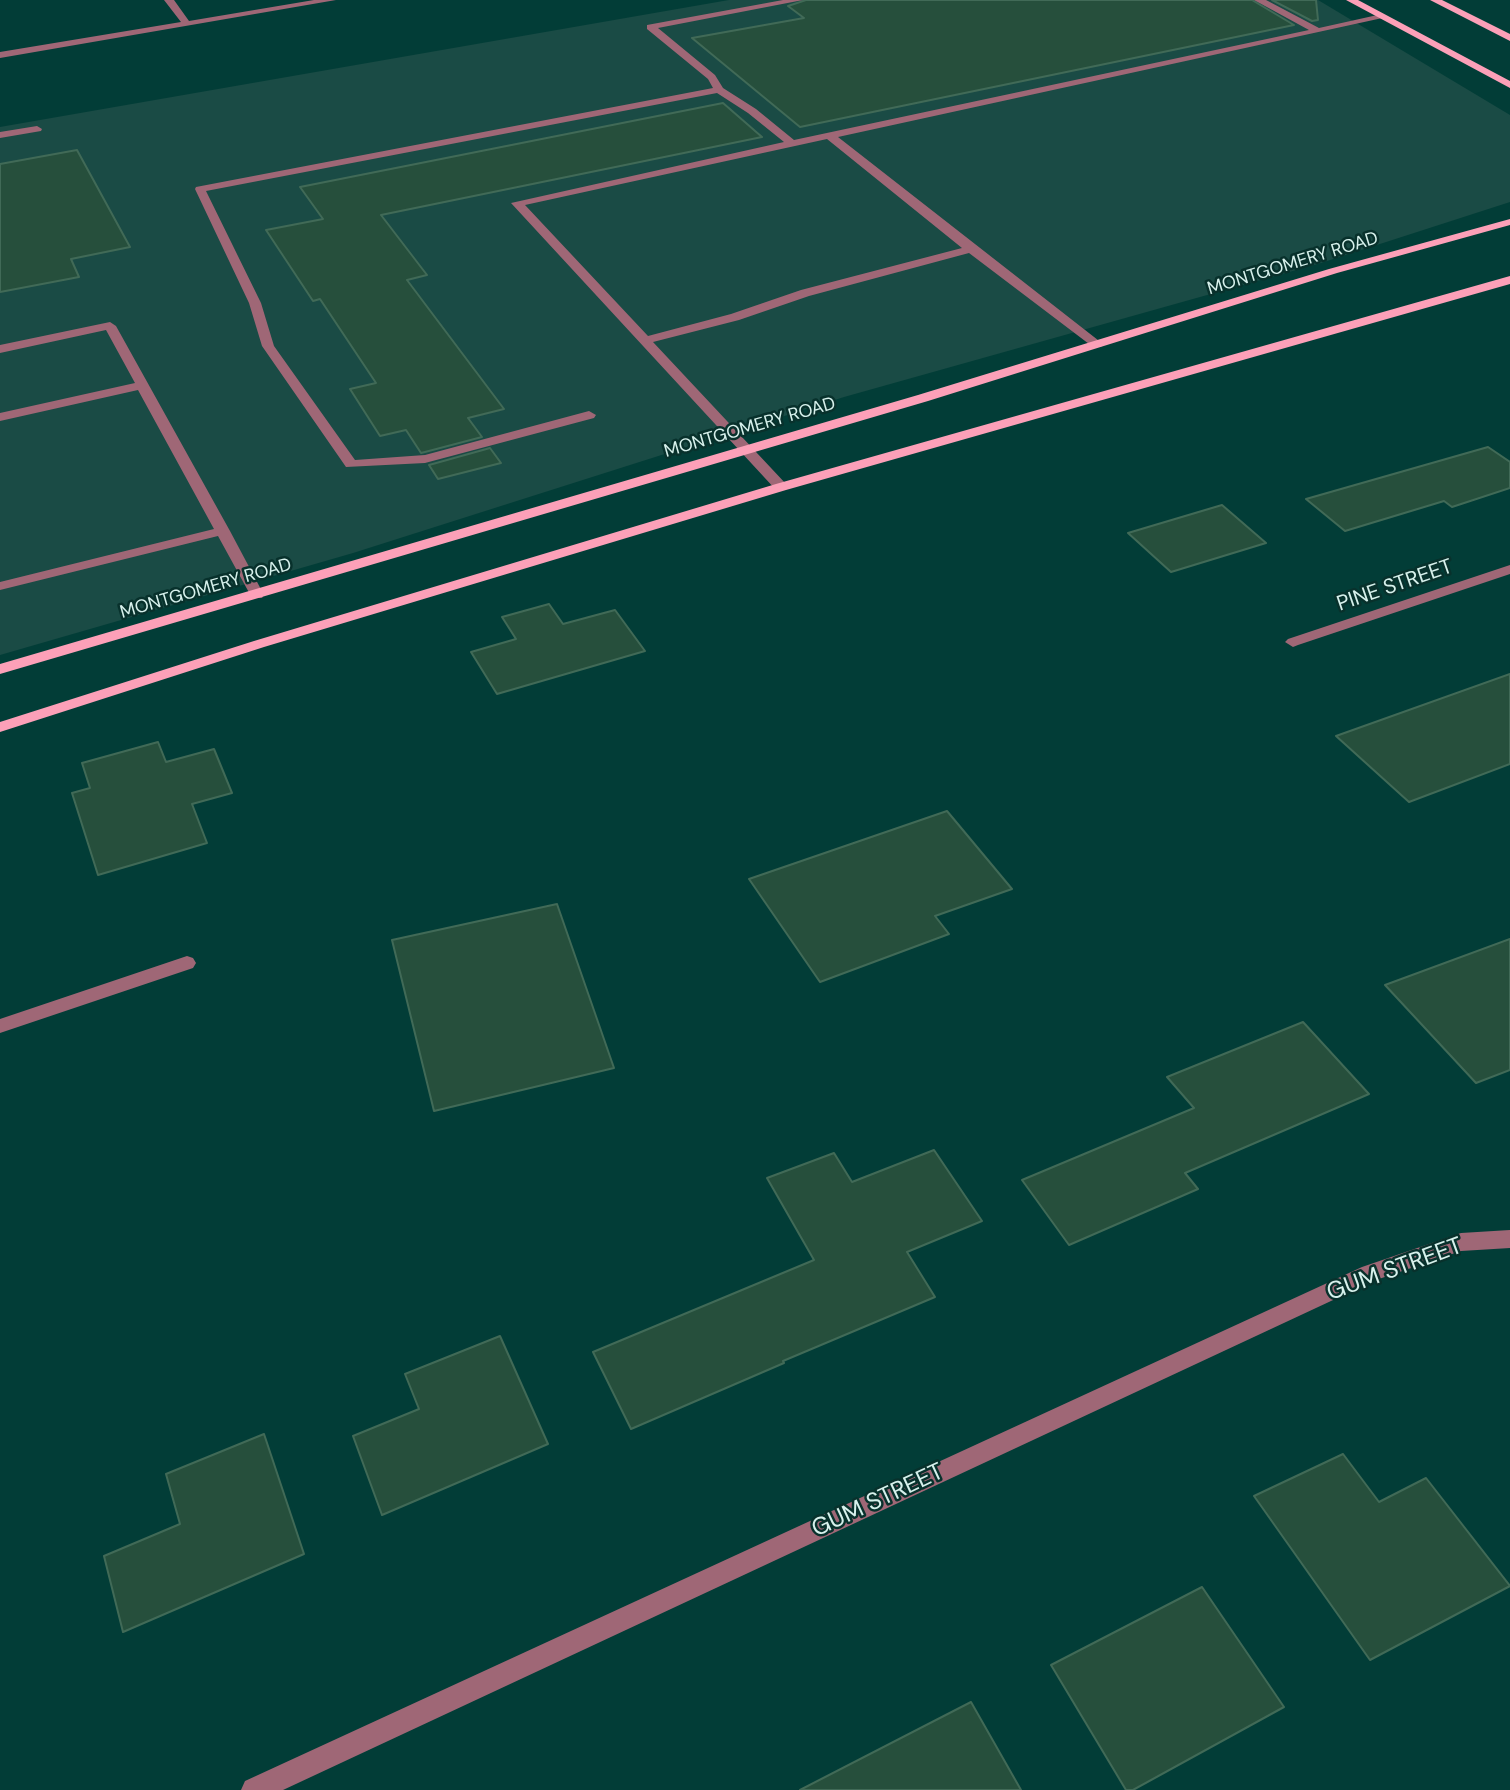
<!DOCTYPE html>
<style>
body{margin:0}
canvas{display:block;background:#023d37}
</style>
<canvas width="1510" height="1790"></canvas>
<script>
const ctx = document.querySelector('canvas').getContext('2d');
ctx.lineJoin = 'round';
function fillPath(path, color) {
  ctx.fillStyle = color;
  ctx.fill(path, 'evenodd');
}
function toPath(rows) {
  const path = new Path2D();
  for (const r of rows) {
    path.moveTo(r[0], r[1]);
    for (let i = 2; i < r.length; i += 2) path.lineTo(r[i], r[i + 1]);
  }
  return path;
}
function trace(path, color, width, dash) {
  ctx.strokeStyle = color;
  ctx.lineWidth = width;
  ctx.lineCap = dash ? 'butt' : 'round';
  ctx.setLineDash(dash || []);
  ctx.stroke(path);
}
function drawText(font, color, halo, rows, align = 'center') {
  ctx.font = font + ' "DM Sans",sans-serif';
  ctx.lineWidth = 5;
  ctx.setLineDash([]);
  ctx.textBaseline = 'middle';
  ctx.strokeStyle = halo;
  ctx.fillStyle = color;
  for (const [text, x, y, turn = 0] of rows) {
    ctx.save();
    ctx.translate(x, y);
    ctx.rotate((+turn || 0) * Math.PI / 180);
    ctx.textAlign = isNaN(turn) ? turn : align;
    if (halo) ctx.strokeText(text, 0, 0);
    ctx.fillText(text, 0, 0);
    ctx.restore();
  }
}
fillPath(toPath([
 [729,0,1318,0,1510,115,1510,202,1321,263,844,397,353,553,0,655,0,127]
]), '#1a4b45');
const building = toPath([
 [806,0,1252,0,1294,25,800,127,692,38,804,18,788,6,806,0],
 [1272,0,1316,0,1318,20,1312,21,1272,0],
 [723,103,762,137,381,215,427,275,407,280,504,409,468,418,482,437,425,452,421,453,406,430,380,436,350,389,376,383,320,299,313,301,266,230,323,219,300,187,723,103],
 [77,150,130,247,71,259,79,277,0,292,0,164,77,150],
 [1488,447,1510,462,1510,488,1452,507,1444,501,1345,531,1306,499,1488,447],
 [490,448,501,463,438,479,429,465,490,448],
 [1222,505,1266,543,1171,572,1128,533,1222,505],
 [549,604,563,624,615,610,645,651,497,694,471,652,516,639,502,617,549,604],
 [1510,674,1510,764,1409,802,1336,736,1510,674],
 [158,742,166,762,214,749,232,793,192,804,207,843,98,875,72,793,90,788,82,763,158,742],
 [947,811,1012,889,935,916,949,934,820,982,749,879,947,811],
 [557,904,614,1068,434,1111,392,940,557,904],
 [1510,939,1510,1070,1476,1083,1385,985,1510,939],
 [1303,1022,1369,1094,1185,1173,1198,1189,1069,1245,1022,1180,1194,1108,1167,1077,1303,1022],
 [934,1150,982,1221,907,1252,935,1297,783,1361,784,1363,631,1429,593,1352,814,1260,767,1178,834,1153,852,1182,934,1150],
 [500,1336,548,1444,382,1515,353,1436,419,1409,405,1374,500,1336],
 [264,1434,304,1554,123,1632,104,1556,180,1524,166,1474,264,1434],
 [1343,1454,1379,1502,1426,1478,1510,1586,1370,1660,1254,1496,1343,1454],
 [1202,1587,1284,1707,1133,1790,1126,1790,1051,1665,1202,1587],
 [971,1702,1021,1790,800,1790,971,1702]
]);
fillPath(building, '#264f3c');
trace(building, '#416a57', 2);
fillPath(toPath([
 [164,0,174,0,189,21,314,0,336,0,0,58,0,52,181,22,164,0],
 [783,0,803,0,658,28,715,75,723,88,756,109,794,140,1309,30,1254,0,1266,0,1319,28,1382,14,1387,17,838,137,1103,344,1101,347,1093,347,969,253,809,296,739,320,653,342,786,484,788,487,781,491,776,490,511,203,784,142,748,113,717,93,206,191,261,303,274,346,355,460,425,455,589,411,596,415,594,418,425,463,346,467,262,346,249,303,195,189,196,187,713,88,708,79,647,29,647,25,783,0],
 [827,139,962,248,801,290,731,314,648,336,525,205,827,139],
 [37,126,42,129,41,131,0,138,0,132,37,126],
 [110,322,116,326,230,531,264,595,262,598,252,598,218,536,0,590,0,582,214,529,138,390,0,421,0,413,135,383,106,330,0,353,0,345,110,322],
 [1510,565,1510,574,1298,645,1293,647,1285,642,1288,639,1510,565],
 [187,956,193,958,196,963,193,968,0,1033,0,1019,187,956],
 [1510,1230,1510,1248,1461,1251,1376,1280,283,1790,241,1790,245,1781,1362,1267,1461,1233,1510,1230]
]), '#9f6776');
fillPath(toPath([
 [1346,0,1358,0,1510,81,1510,88,1346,0],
 [1430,0,1442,0,1510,34,1510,41,1430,0],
 [1510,219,1510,225,1337,273,928,401,0,674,0,664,918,395,1329,269,1510,219],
 [1510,276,1510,284,786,490,264,647,0,732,0,722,254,641,776,484,1510,276]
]), '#fca0b8');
drawText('18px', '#d7f1ec', '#08312c', [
 ["MONTGOMERY ROAD",1293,264,-17],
 ["MONTGOMERY ROAD",750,428,-16],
 ["MONTGOMERY ROAD",206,589,-16]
]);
drawText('21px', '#d7f1ec', '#08312c', [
 ["PINE STREET",1395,586,-19]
]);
drawText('24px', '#d7f1ec', '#08312c', [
 ["GUM STREET",1395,1270,-20],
 ["GUM STREET",878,1501,-25]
]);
</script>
